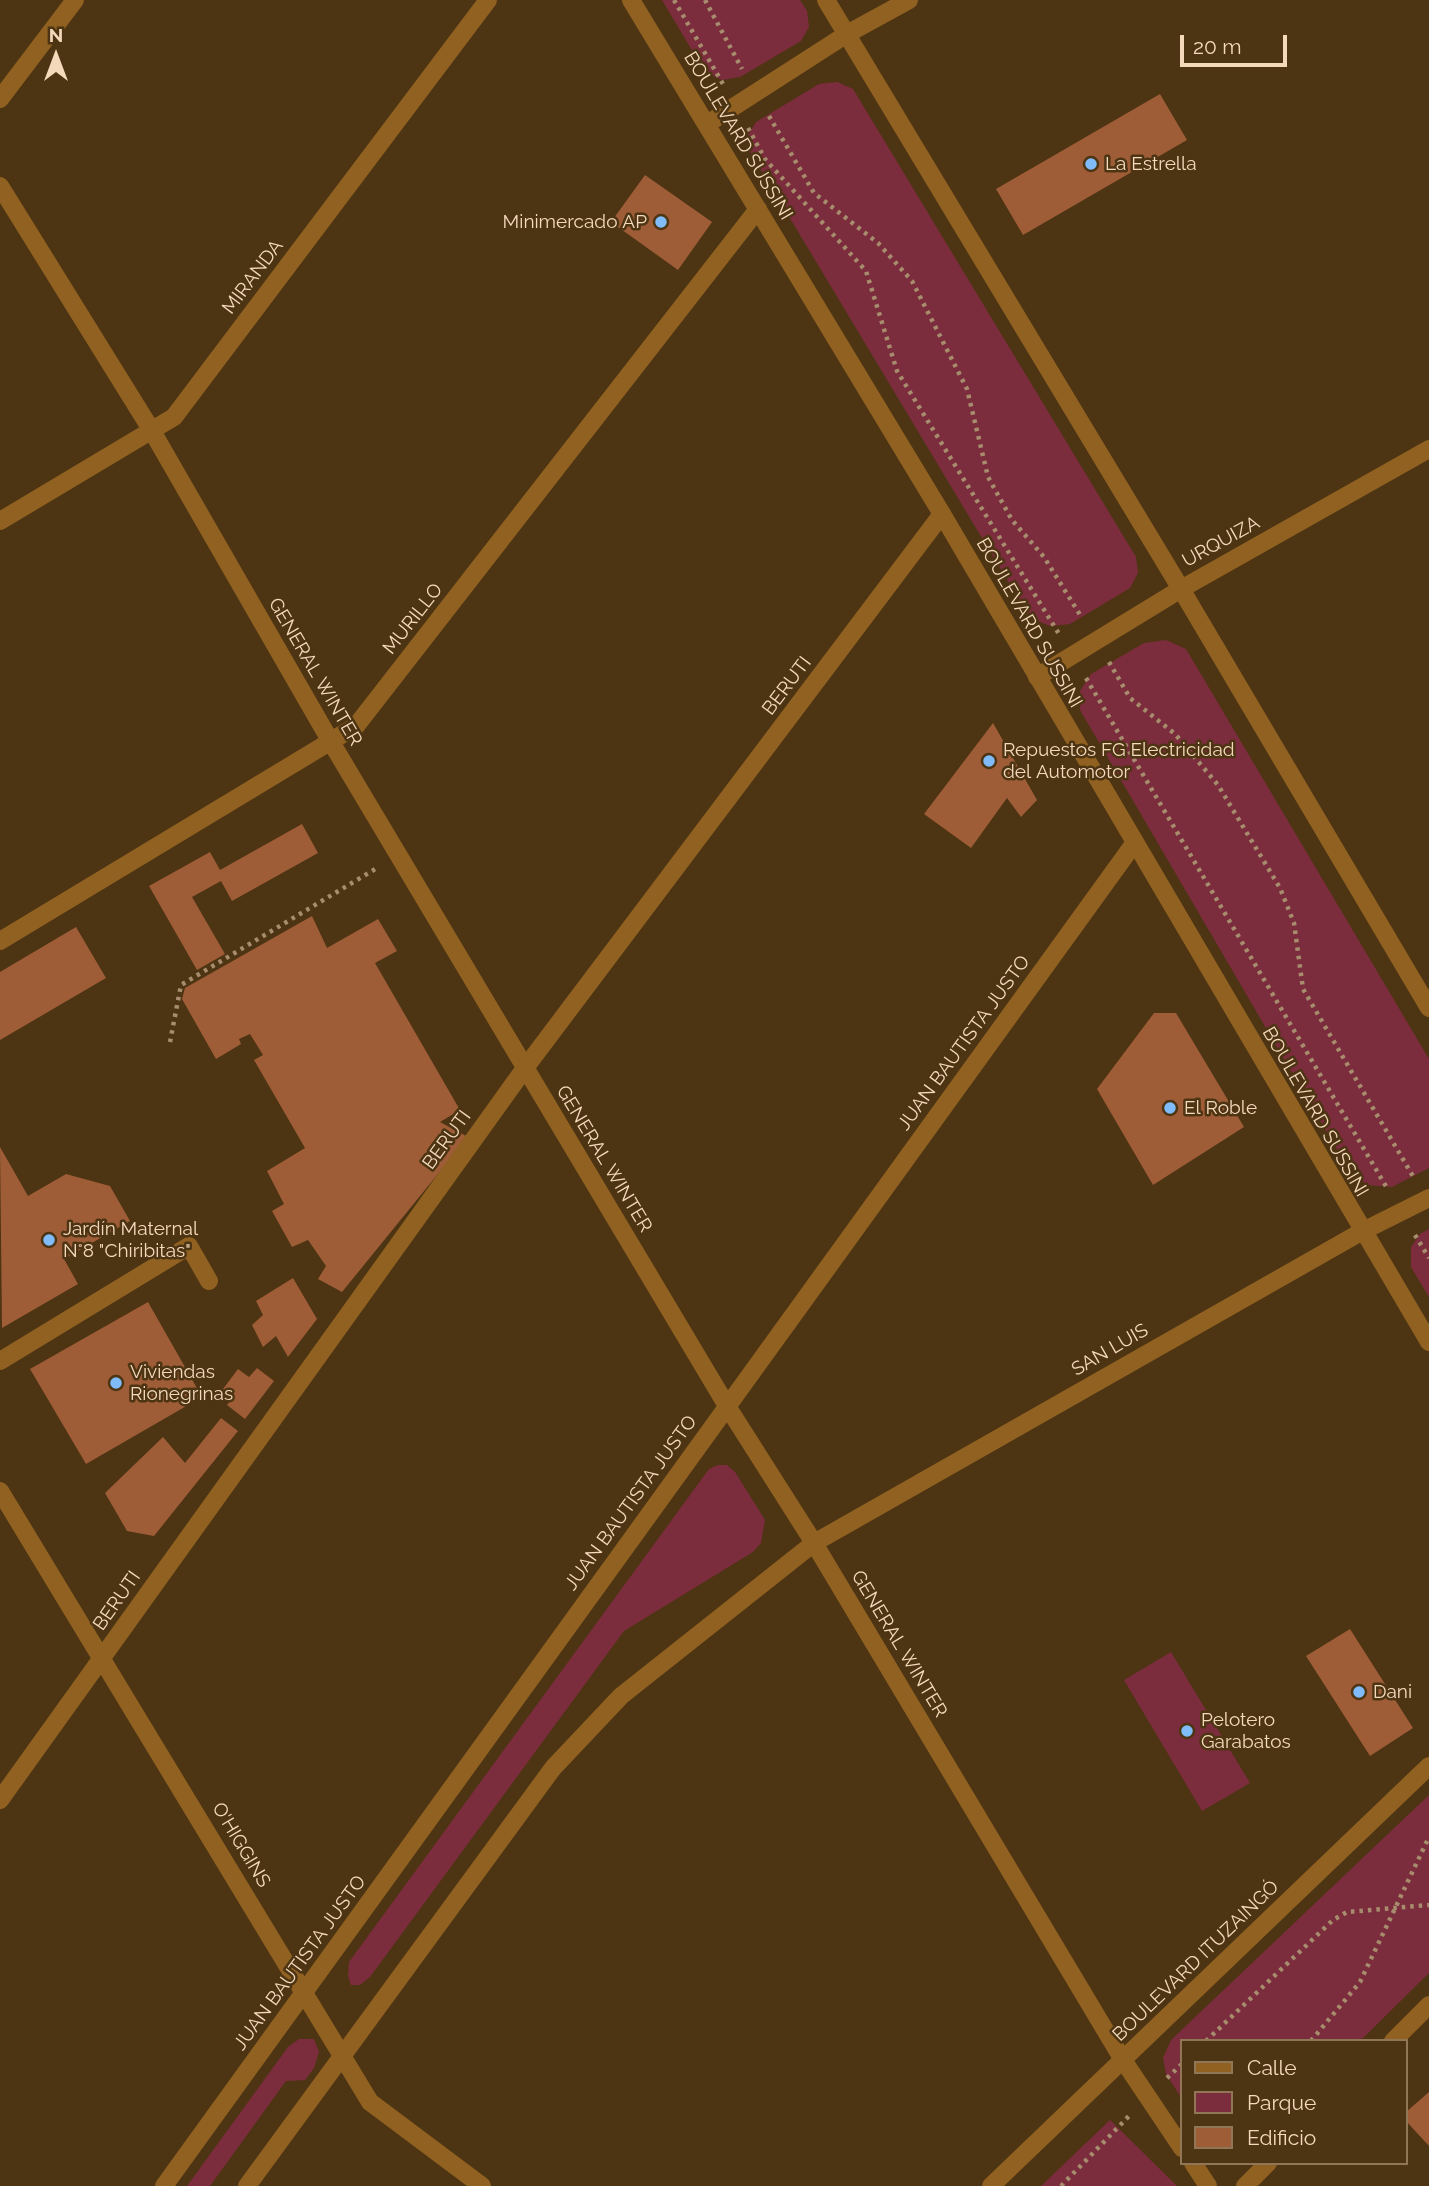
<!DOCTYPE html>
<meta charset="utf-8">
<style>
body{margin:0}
#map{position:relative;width:1429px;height:2186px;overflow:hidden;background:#4d3413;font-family:Raleway,sans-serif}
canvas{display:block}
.legend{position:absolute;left:1180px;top:2039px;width:228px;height:126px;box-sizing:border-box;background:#4d3413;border:2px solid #907656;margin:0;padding:9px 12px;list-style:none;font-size:21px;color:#f4d9bb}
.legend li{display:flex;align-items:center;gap:14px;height:35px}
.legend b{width:35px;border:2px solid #907656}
.north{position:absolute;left:21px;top:21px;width:70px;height:70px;-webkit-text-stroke:5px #4d3413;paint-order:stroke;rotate:0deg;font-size:19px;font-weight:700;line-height:28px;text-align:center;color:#f4d9bb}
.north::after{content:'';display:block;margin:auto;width:24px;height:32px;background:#f4d9bb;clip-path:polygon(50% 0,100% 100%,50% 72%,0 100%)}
.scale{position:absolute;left:1180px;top:35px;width:107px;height:32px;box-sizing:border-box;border:4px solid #f4d9bb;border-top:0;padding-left:9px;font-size:21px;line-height:24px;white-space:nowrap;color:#f4d9bb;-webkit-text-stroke:5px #4d3413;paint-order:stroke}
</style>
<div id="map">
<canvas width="1429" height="2186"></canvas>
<ul class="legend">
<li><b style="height:9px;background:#906120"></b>Calle</li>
<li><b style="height:19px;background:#7c2d3d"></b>Parque</li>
<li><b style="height:19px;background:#9e5d37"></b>Edificio</li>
</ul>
<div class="north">N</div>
<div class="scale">20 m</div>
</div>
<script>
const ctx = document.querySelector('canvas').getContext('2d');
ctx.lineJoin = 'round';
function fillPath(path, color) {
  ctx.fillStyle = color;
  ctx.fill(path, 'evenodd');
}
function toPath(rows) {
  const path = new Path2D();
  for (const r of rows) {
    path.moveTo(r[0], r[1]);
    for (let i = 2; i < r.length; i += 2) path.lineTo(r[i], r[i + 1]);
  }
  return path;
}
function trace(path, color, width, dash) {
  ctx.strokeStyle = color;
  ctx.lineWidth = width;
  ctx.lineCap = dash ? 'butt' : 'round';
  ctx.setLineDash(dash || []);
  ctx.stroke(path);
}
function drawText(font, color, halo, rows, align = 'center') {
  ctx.font = font + ' Raleway,sans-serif';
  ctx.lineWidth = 5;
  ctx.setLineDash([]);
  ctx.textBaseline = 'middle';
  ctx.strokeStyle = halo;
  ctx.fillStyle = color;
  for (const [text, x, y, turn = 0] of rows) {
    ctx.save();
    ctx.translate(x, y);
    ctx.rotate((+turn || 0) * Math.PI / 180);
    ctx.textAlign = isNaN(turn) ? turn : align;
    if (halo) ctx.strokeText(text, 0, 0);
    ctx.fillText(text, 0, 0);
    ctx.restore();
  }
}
fillPath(toPath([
 [662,0,800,0,807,11,809,27,801,41,740,77,722,80,705,72],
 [837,82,853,89,1136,557,1138,573,1130,588,1070,624,1050,626,1030,618,749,150,748,135,756,122,819,84],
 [1166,640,1186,649,1429,1059,1429,1168,1392,1187,1367,1185,1349,1170,1080,710,1080,691,1091,674,1144,643],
 [1429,1229,1429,1297,1411,1267,1411,1247,1420,1234],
 [718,1465,727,1465,735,1472,765,1520,761,1543,753,1552,624,1631,370,1977,360,1985,351,1985,348,1976,349,1962,709,1469],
 [1171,1652,1250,1783,1202,1811,1124,1680],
 [1429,1795,1429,1973,1360,2041,1182,2041,1182,2099,1166,2074,1163,2058,1171,2040],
 [299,2039,314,2039,319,2052,314,2068,305,2080,286,2081,210,2186,187,2186,288,2047],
 [1110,2120,1177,2186,1041,2186]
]), '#7c2d3d');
fillPath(toPath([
 [1160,94,1187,140,1023,235,996,189],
 [645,175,712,222,678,270,611,222],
 [993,723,1037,800,1021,817,1007,798,971,848,924,814],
 [302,824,318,853,232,901,221,881,192,897,225,954,197,970,149,886,210,852,220,870],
 [312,916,327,948,378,919,397,951,375,963,460,1110,440,1122,468,1137,342,1292,318,1279,326,1266,308,1240,292,1247,272,1211,284,1204,267,1171,305,1148,254,1060,263,1055,250,1034,239,1039,241,1044,216,1059,182,999,185,988],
 [76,927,106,978,0,1040,0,972],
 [1154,1013,1176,1013,1244,1127,1153,1185,1097,1089],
 [0,1147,28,1196,66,1174,110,1186,130,1221,64,1259,78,1284,2,1328],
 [293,1278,317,1319,288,1357,276,1336,263,1347,252,1325,263,1315,256,1301],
 [148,1302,202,1397,86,1464,30,1369],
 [257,1368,274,1381,245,1419,227,1405,233,1397,223,1389,238,1369,249,1377],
 [221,1418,238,1431,154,1536,127,1531,105,1493,163,1437,185,1463],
 [1350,1629,1413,1728,1370,1756,1306,1656],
 [1429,2092,1429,2146,1406,2121,1406,2112]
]), '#9e5d37');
trace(toPath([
 [674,0,723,84],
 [705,0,742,69],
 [769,116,814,193,878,243,912,281,967,389,988,477,1012,520,1044,557,1082,618],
 [748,128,765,159,866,271,897,371,1059,634],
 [1109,662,1130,698,1175,734,1218,785,1280,888,1294,923,1303,989,1414,1178],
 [1086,678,1387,1188],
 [170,1042,181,985,377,868],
 [1415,1235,1429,1258],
 [1206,2041,1333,1920,1347,1912,1429,1905],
 [1311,2041,1360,1982,1429,1837],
 [1167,2078,1182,2064],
 [1061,2186,1129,2116]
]), '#a78d6d', 4.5, [3.5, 5]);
trace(toPath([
 [0,1361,189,1246,209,1281]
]), '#906120', 18);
trace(toPath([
 [0,99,75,0],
 [707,124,847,34,909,0],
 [0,186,152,431,331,742,727,1406,814,1543,1123,2060,1182,2148],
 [0,521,174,417,488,0],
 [1037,677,1181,589,1429,449],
 [0,941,356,726,758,209],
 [0,1491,370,2102,482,2186],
 [0,1800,525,1068,942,514],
 [1193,2163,1208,2186],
 [164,2186,1133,845],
 [247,2186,553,1768,621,1696,814,1543,1361,1232,1429,1198]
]), '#906120', 18);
trace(toPath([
 [631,0,942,514,1429,1342],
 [826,0,1181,589,1429,1008],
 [1393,2041,1429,2005],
 [991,2186,1429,1766],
 [1245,2186,1268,2163]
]), '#906120', 18);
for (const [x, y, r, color] of [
 [1091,164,7,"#81bcfa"],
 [661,222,7,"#81bcfa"],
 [989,761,7,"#81bcfa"],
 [1170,1108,7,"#81bcfa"],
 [49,1240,7,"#81bcfa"],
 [116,1383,7,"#81bcfa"],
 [1359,1692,7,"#81bcfa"],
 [1187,1731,7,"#81bcfa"]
]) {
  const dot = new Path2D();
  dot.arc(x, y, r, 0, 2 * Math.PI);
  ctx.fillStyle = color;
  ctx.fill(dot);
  trace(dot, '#4d3413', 2.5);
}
drawText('19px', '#f4d9bb', '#4d3413', [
 ["BOULEVARD SUSSINI",738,136,59],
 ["MIRANDA",253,277,-53],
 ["URQUIZA",1221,542,-29],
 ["MURILLO",413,619,-52],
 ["BOULEVARD SUSSINI",1029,623,60],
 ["GENERAL WINTER",315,672,60],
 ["BERUTI",787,686,-53],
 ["JUAN BAUTISTA JUSTO",964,1043,-54],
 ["BOULEVARD SUSSINI",1315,1112,60],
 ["BERUTI",447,1140,-54],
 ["GENERAL WINTER",604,1159,59],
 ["SAN LUIS",1110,1350,-30],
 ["JUAN BAUTISTA JUSTO",631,1503,-54],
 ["BERUTI",117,1601,-55],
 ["GENERAL WINTER",899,1644,59],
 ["O'HIGGINS",241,1845,59],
 ["BOULEVARD ITUZAINGÓ",1196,1961,-44],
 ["JUAN BAUTISTA JUSTO",300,1963,-54]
]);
drawText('19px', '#f4d9bb', '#4d3413', [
 ["La Estrella",1105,164],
 ["Minimercado AP",647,222,"right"],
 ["Repuestos FG Electricidad",1003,750],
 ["del Automotor",1003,772],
 ["El Roble",1184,1108],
 ["Jardín Maternal",63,1229],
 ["N°8 \"Chiribitas\"",63,1251],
 ["Viviendas",130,1372],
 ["Rionegrinas",130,1394],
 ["Dani",1373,1692],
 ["Pelotero",1201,1720],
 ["Garabatos",1201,1742]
], 'left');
</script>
